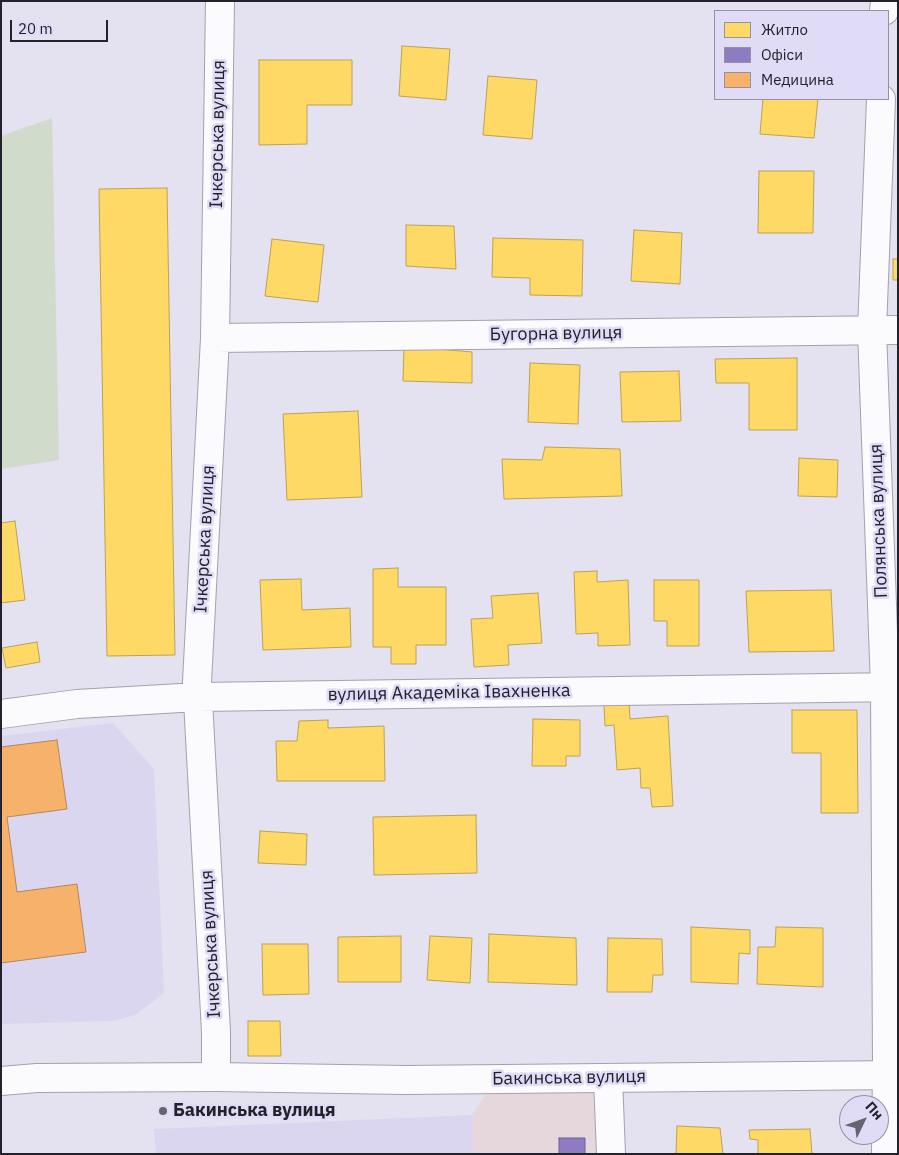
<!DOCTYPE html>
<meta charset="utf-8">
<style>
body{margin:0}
#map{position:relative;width:899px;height:1155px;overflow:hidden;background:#e4e1f0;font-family:"IBM Plex Sans",sans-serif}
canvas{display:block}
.frame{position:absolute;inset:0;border:2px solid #23212b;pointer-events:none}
.legend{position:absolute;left:714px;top:10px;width:175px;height:90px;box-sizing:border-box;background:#e0dbf6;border:1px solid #9491a5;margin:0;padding:6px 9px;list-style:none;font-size:15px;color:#23212b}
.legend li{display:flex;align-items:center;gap:10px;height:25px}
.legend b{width:25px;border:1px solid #9491a5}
.north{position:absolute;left:839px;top:1095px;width:50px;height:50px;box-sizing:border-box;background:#e0dbf6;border:1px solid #9491a5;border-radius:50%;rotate:48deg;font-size:14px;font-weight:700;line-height:20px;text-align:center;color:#23212b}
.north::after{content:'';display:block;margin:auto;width:18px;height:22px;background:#676470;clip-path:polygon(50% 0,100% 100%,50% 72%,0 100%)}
.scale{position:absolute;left:10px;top:20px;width:98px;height:22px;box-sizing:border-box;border:2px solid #23212b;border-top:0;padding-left:6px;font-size:15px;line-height:18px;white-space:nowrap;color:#23212b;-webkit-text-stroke:4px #e0dbf6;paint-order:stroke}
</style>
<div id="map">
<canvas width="899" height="1155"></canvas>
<div class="frame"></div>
<ul class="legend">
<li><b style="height:14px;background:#ffd966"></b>Житло</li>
<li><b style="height:14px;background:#8e7cc3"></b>Офіси</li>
<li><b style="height:14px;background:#f6b26b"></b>Медицина</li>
</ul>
<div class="north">Пн</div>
<div class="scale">20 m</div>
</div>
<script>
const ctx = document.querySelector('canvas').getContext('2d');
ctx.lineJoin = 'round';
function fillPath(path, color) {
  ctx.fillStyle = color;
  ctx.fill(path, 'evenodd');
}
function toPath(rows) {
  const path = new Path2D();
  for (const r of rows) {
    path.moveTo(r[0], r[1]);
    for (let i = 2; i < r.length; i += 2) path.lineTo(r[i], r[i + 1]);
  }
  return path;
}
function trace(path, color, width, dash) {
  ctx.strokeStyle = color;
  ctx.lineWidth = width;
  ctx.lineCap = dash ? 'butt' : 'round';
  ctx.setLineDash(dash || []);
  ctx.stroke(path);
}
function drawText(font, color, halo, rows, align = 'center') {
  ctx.font = font + ' "IBM Plex Sans",sans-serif';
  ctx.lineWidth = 5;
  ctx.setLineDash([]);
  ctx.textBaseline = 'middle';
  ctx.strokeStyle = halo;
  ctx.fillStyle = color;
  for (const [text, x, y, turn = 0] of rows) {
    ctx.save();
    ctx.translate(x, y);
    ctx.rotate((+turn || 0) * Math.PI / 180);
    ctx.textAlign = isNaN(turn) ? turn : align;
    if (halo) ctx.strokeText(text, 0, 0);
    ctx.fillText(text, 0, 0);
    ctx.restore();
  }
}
fillPath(toPath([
 [598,1092,601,1154,473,1154,472,1115,486,1094]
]), '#e6d7dd');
fillPath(toPath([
 [113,723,154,769,164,993,135,1015,114,1021,1,1024,1,736],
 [472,1115,473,1154,156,1154,154,1129]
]), '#dbd6ef');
fillPath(toPath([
 [52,118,59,460,1,469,1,136]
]), '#d1dbcc');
const homes = toPath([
 [402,46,450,49,446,100,399,96,402,46],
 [259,60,352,60,352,105,307,105,307,144,259,145,259,60],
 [488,76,537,80,532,139,483,135,488,76],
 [763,99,818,99,814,138,760,134,763,99],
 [759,171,814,171,813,233,758,233,759,171],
 [167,188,175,655,107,656,99,189,167,188],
 [406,225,454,226,456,269,406,266,406,225],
 [634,230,682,233,680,284,631,281,634,230],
 [493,238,583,240,582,296,530,295,530,278,492,277,493,238],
 [272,239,324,245,318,302,265,296,272,239],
 [893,259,898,259,898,280,893,280,893,259],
 [404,346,472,352,472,383,403,381,404,346],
 [797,358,797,430,749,430,749,383,716,383,715,359,797,358],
 [530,363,580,365,578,424,528,422,530,363],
 [679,371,681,421,622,422,620,372,679,371],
 [358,411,362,497,287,500,283,414,358,411],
 [545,447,620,449,622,496,504,499,502,459,542,460,545,447],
 [799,458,838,460,837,497,798,496,799,458],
 [15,521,25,600,1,603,1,523,15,521],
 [398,568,398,587,446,587,446,645,416,645,416,664,391,664,391,647,373,647,373,569,398,568],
 [597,571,597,582,628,580,630,645,598,646,598,633,576,634,574,572,597,571],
 [301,579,302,610,350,608,351,647,263,650,260,580,301,579],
 [654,580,699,580,699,646,667,646,667,621,654,621,654,580],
 [831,590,834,651,749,652,746,591,831,590],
 [538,593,542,643,508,645,509,665,474,667,471,619,493,618,491,596,538,593],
 [37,642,40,662,6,668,2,648,37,642],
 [629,702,630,719,668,716,673,806,652,807,650,788,641,788,640,768,617,770,614,725,605,726,604,704,629,702],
 [792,710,857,710,858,813,821,813,821,753,792,753,792,710],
 [533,719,580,720,580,756,566,756,566,766,532,766,533,719],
 [328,720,328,728,384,726,385,781,277,781,276,741,297,741,299,721,328,720],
 [476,815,477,873,374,875,373,817,476,815],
 [260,831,307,834,306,865,258,863,260,831],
 [691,927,750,930,750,954,739,953,738,984,691,982,691,927],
 [776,927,823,928,823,987,757,984,758,947,775,947,776,927],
 [489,934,576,938,577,985,488,982,489,934],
 [401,936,401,982,338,982,338,937,401,936],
 [430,936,472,938,470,983,427,980,430,936],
 [608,938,662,939,663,975,653,975,652,992,607,992,608,938],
 [262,944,308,944,309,994,263,995,262,944],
 [248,1021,280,1021,281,1056,248,1056,248,1021],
 [677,1126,720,1128,723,1154,676,1154,677,1126],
 [810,1129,812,1154,758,1154,758,1140,750,1139,749,1130,810,1129]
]);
fillPath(homes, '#ffd966');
trace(homes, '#bda254', 1);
const offices = toPath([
 [559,1138,585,1138,585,1154,559,1154,559,1138]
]);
fillPath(offices, '#8e7cc3');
trace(offices, '#6e6195', 1);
const health = toPath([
 [57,740,67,809,7,817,17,892,77,884,86,952,1,963,1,747,57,740]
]);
fillPath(health, '#f6b26b');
trace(health, '#b78658', 1);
const minor = toPath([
 [884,11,885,1],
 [881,99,872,330,885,687,887,1063,886,1154],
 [215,338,898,330],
 [1,714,77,704,198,697,898,687],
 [216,1077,216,1032,197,682,215,338,220,1],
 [608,1078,611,1154]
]);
const tertiary = toPath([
 [1,1081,37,1078,216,1077,405,1080,898,1075]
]);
trace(minor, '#a4a1ac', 30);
trace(tertiary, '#a4a1ac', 30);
trace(minor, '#fbfafd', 28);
trace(tertiary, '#fbfafd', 28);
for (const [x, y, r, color] of [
 [163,1111,5,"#676470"]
]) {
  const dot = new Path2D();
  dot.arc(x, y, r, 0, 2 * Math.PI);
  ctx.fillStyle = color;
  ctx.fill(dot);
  trace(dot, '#e0dbf6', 2);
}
drawText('18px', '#23212b', '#e0dbf6', [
 ["Ічкерська вулиця",218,134,-89],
 ["Бугорна вулиця",556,334,-1],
 ["Полянська вулиця",879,521,-92],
 ["Ічкерська вулиця",205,539,-87],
 ["вулиця Академіка Івахненка",449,693,-1],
 ["Ічкерська вулиця",211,944,-93],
 ["Бакинська вулиця",569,1078,-1]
]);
drawText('bold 18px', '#23212b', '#e0dbf6', [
 ["Бакинська вулиця",173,1111]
], 'left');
</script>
